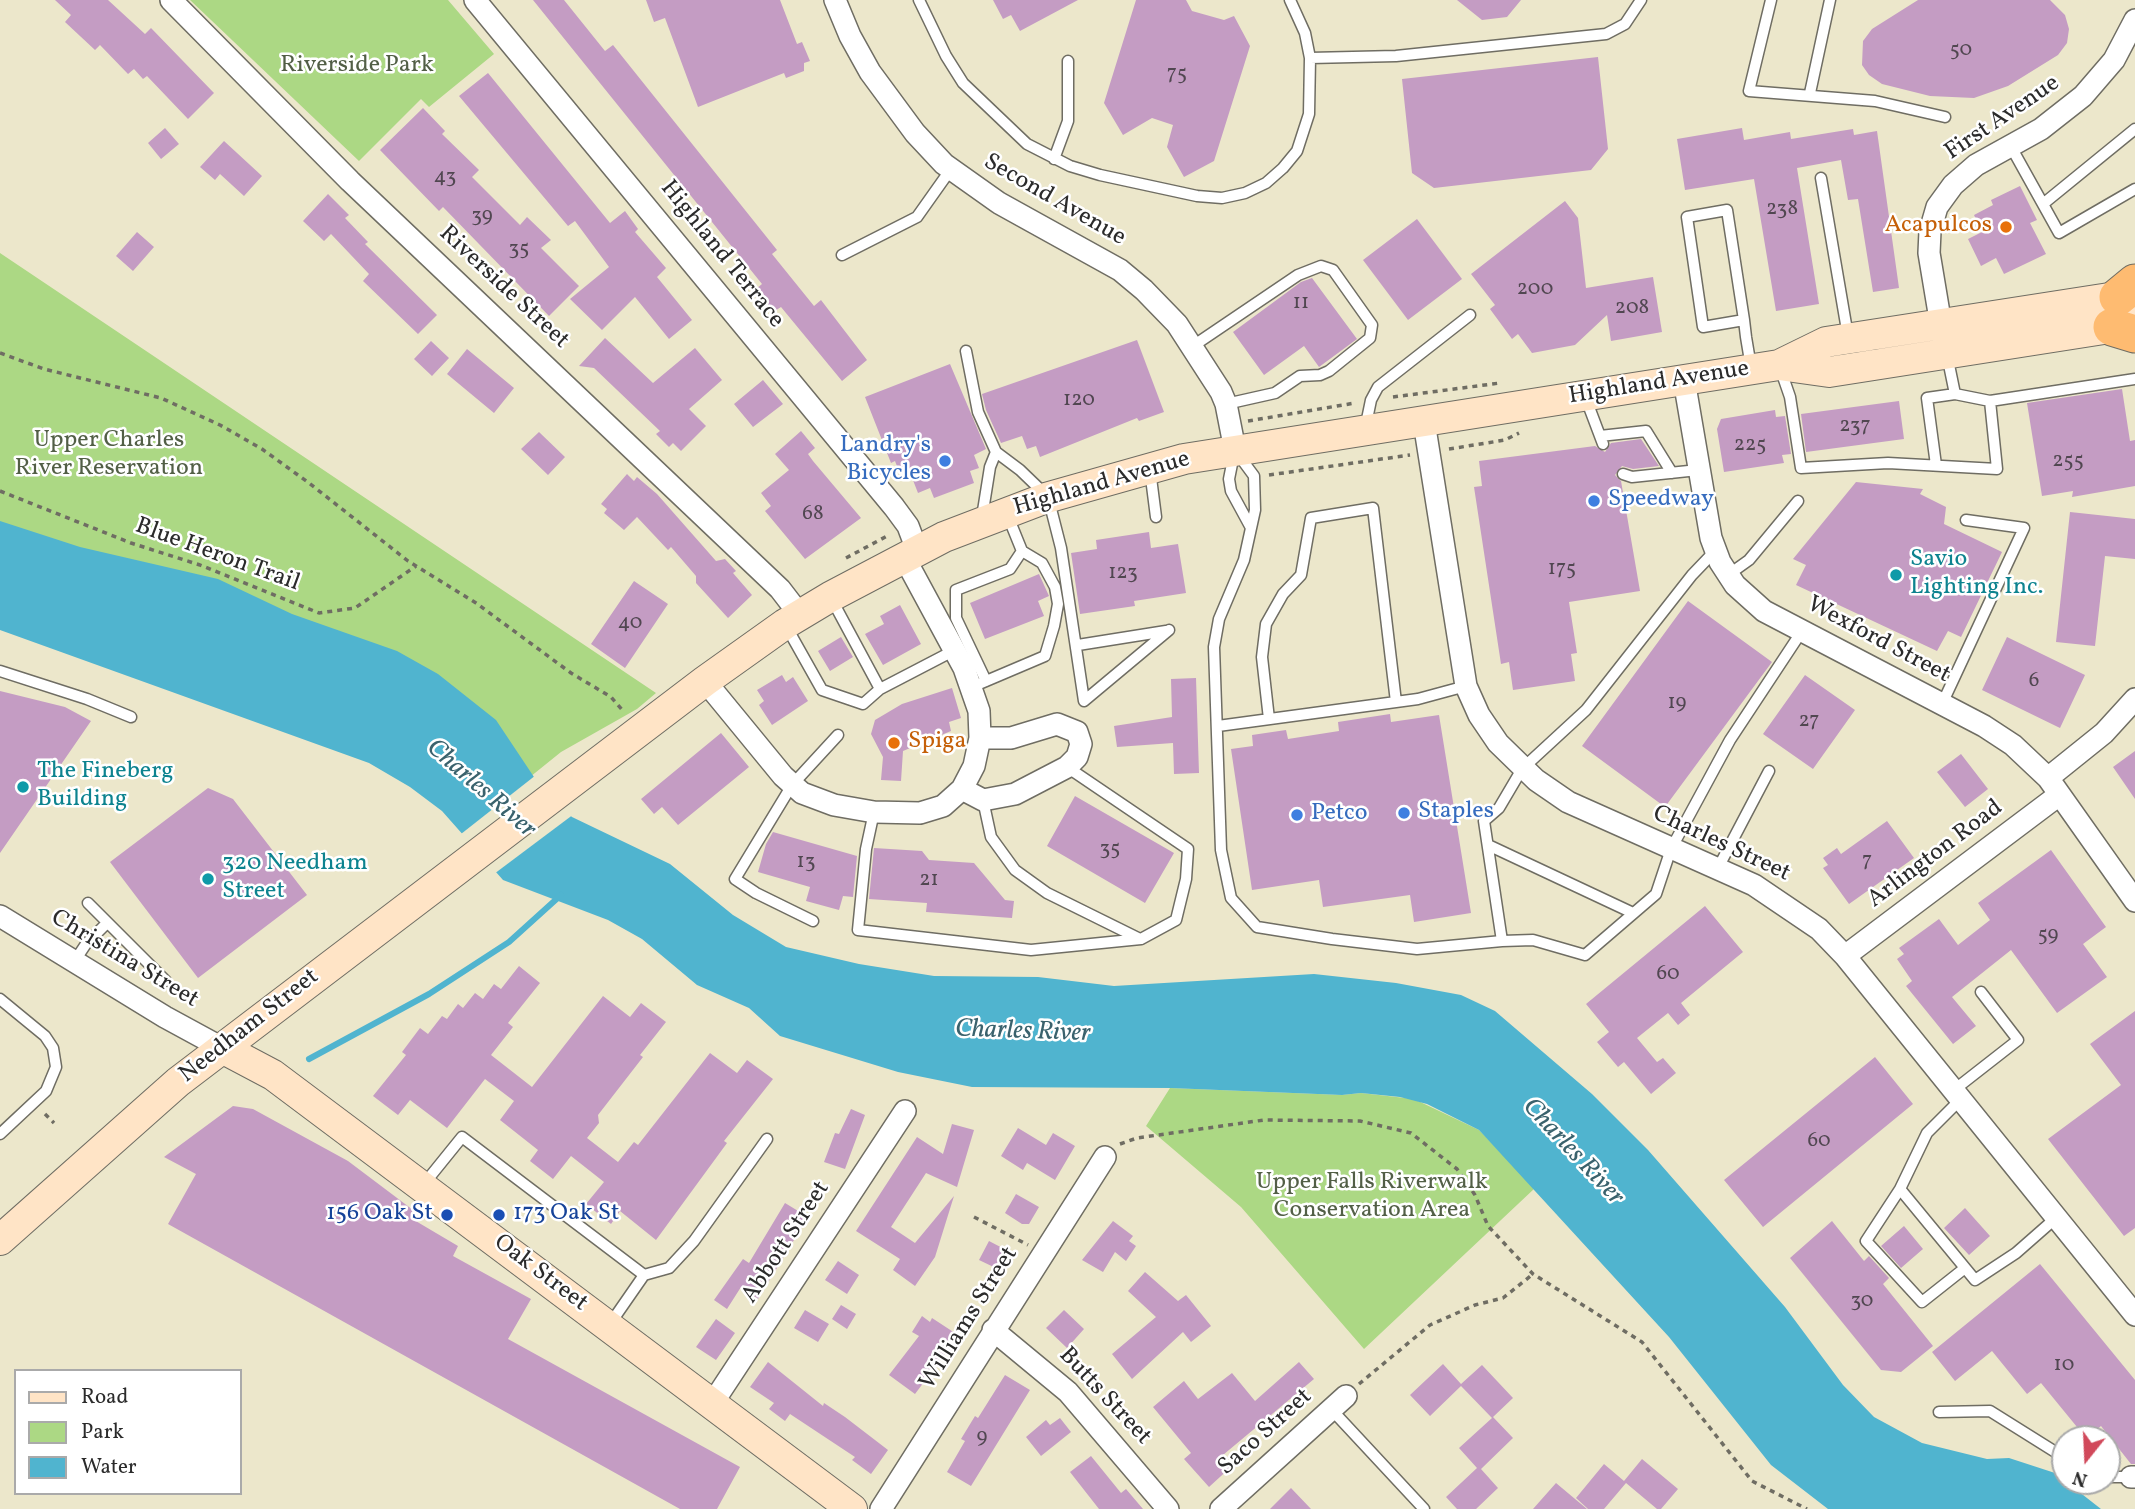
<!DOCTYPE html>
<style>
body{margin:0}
#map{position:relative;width:2135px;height:1509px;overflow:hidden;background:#ece7cb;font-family:Vollkorn,serif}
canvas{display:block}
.legend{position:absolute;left:14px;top:1369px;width:228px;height:126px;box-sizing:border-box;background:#fff;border:2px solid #aaa;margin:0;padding:9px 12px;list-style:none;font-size:21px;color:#2b2b2b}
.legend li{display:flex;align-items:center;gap:14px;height:35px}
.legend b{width:35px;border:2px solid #aaa}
.north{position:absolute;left:2051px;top:1425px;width:70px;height:70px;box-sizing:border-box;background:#fff;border:2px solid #aaa;border-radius:50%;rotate:198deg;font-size:19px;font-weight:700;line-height:28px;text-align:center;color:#2b2b2b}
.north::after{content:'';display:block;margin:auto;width:24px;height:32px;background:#d1495b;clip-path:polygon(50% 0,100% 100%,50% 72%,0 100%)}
</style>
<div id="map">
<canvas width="2135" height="1509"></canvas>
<ul class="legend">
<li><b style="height:9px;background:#ffe4c6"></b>Road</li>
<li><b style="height:19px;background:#acd884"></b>Park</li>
<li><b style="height:19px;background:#50b4cf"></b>Water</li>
</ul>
<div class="north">N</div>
</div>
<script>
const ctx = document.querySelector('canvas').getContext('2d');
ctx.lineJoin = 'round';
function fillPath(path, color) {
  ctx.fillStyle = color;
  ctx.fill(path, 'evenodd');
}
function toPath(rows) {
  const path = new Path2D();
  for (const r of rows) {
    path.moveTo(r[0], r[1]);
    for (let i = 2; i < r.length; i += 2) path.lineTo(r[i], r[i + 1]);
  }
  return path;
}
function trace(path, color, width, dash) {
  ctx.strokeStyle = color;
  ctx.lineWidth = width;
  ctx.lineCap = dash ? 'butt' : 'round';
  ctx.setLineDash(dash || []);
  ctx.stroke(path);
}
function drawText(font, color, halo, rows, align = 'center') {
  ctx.font = font + ' Vollkorn,serif';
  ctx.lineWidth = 5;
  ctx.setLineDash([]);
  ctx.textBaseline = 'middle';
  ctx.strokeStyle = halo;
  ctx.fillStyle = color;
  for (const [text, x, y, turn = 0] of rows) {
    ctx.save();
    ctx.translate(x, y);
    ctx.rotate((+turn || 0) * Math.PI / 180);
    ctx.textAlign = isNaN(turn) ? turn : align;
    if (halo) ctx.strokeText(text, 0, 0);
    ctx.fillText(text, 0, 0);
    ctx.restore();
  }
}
fillPath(toPath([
 [190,0,448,0,494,54,429,107,421,99,359,161],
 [0,253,656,693,637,709,561,752,530,777,0,532],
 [1170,1088,1342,1095,1361,1093,1414,1099,1479,1130,1535,1188,1364,1349,1241,1207,1146,1126]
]), '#acd884');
fillPath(toPath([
 [0,521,80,547,218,579,292,614,397,651,438,674,496,720,542,789,572,817,670,864,733,915,786,947,859,964,934,976,1038,977,1114,986,1314,974,1396,983,1461,995,1495,1011,1592,1094,1648,1150,1785,1307,1843,1385,1874,1417,1922,1443,1987,1459,2009,1458,2055,1473,2101,1509,1828,1509,1771,1465,1669,1337,1479,1130,1427,1104,1400,1097,1361,1093,1342,1095,1170,1088,972,1087,898,1072,780,1036,749,1008,697,985,642,939,608,920,503,880,442,811,410,787,369,763,0,630]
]), '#50b4cf');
fillPath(toPath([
 [536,775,574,814,494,874,461,834]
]), '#ece7cb');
trace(toPath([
 [309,1059,429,994,509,942,561,895]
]), '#50b4cf', 6);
fillPath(toPath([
 [55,0,108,0,145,34,151,28,214,93,188,119,147,76,143,79,134,69,128,74,100,45,95,50,65,22,71,15],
 [533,0,564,0,605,51,613,45,777,250,772,254,814,306,821,300,867,360,842,381,781,307,773,312,756,289,762,284],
 [646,0,780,0,797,44,802,42,810,61,804,63,804,71,786,78,784,73,698,107,665,18,654,22],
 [993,0,1078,0,1020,31,1011,15,1003,19],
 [1136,0,1186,0,1192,11,1224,20,1234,16,1250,46,1214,161,1184,177,1167,147,1173,125,1152,118,1123,135,1104,103],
 [1457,0,1521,0,1507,17,1482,20],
 [1918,0,2050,0,2065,15,2069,29,2067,43,2058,55,2008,86,1974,98,1930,96,1882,84,1869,75,1862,65,1863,41,1872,29],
 [1598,57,1608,149,1591,170,1434,188,1412,173,1402,79],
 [488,73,610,223,625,211,638,229,635,232,666,268,657,277,692,320,669,339,635,297,602,330,570,299,609,267,575,221,568,226,459,96],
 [423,108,445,131,442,134,479,170,472,177,520,225,527,217,551,240,541,248,579,286,549,316,443,207,439,211,380,150],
 [165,128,179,144,161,159,148,143],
 [1742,128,1744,140,1790,132,1791,139,1853,129,1854,135,1877,131,1899,288,1873,292,1858,199,1848,200,1841,160,1797,168,1819,304,1776,311,1754,179,1685,190,1677,139],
 [224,141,262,176,244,196,220,174,215,180,200,167],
 [2020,186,2037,220,2030,223,2046,254,2004,274,1996,258,1981,266,1968,239,1982,232,1974,215,1993,205,1991,200],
 [328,194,349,215,345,218,368,242,365,244,437,315,418,334,363,281,369,274,331,234,324,241,303,221],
 [1565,201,1578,218,1586,288,1653,277,1662,332,1611,341,1607,315,1575,345,1532,353,1518,334,1512,339,1490,309,1495,305,1471,274],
 [1417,219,1462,279,1408,320,1363,260],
 [137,232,154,247,133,271,116,256],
 [1312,278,1357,339,1319,367,1304,346,1264,375,1233,332,1301,282],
 [605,338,653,383,695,348,722,380,689,409,706,426,681,451,673,443,669,447,656,434,660,431,594,368,579,366],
 [1137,340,1164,412,1139,421,1137,418,1040,457,1036,446,1027,449,1022,436,1001,443,986,410,982,394],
 [431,341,449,358,432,376,414,359],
 [467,349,514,388,494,413,447,374],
 [950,364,986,449,974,455,979,468,970,471,974,483,934,498,930,488,918,493,909,470,900,474,895,461,891,463,865,397],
 [763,380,783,404,753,427,734,404],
 [2122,389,2130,441,2135,440,2135,486,2072,497,2073,491,2042,496,2027,403],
 [1899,401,1904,439,1806,452,1801,414],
 [1775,410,1776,417,1785,416,1791,454,1782,455,1784,463,1724,472,1717,429,1721,419],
 [801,431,815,448,808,454,813,461,861,518,805,559,765,511,771,506,761,493,789,470,775,454],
 [539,432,565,457,548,475,521,449],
 [1641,439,1659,466,1633,469,1622,466,1615,475,1621,481,1640,591,1569,602,1577,653,1571,654,1575,681,1513,690,1509,662,1501,664,1474,487,1482,486,1479,461,1595,446,1605,452,1611,443],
 [627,474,634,481,637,477,657,494,716,561,725,559,736,571,733,573,752,595,728,618,696,583,696,576,671,547,668,550,637,517,624,530,604,513,607,509,601,504],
 [1856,482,1923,489,1920,494,1946,507,1944,524,2002,552,1961,637,1948,631,1937,651,1796,585,1806,565,1793,559],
 [2070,512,2135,519,2135,559,2105,556,2095,646,2056,642],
 [1149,532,1151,548,1178,544,1186,593,1134,601,1135,606,1080,614,1071,553,1097,549,1096,540],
 [1039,574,1049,596,1038,601,1044,616,985,639,970,603],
 [634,581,668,604,625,668,591,644],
 [1688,601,1772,662,1665,807,1582,746],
 [900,605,921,644,883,665,865,634,884,624,880,616],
 [841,637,853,657,830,671,818,651],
 [2007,637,2085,675,2060,728,1982,690],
 [782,675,786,682,793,677,808,701,772,725,759,705,764,701,757,690],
 [1805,675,1855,710,1813,769,1763,734],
 [1196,678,1199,773,1174,774,1173,743,1117,747,1114,726,1172,717,1171,679],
 [952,688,961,718,949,722,951,731,903,751,901,781,881,780,883,757,871,734,875,720,902,704],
 [0,691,65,707,91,721,0,853],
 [1390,714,1391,722,1439,715,1471,913,1414,922,1410,895,1323,907,1319,880,1252,890,1231,749,1253,746,1252,735,1286,730,1288,739,1339,731,1338,722],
 [721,733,749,767,678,825,662,807,654,814,641,799],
 [2135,751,2135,799,2113,767],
 [1961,754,1988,789,1965,807,1937,772],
 [208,788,233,799,307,895,198,978,110,862],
 [1075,796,1174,853,1145,903,1047,846],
 [1887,821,1914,858,1849,904,1823,868,1828,865,1823,858,1837,848,1841,854],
 [773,832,857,856,853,897,843,896,839,910,806,901,810,887,758,872,766,844],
 [874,848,922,851,929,860,974,863,1005,900,1014,901,1012,918,926,912,927,903,869,899],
 [2051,850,2106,927,2083,944,2107,977,2057,1013,2011,950,1952,997,1976,1026,1953,1044,1906,986,1912,981,1897,959,1904,954,1899,948,1939,919,1958,945,1990,920,1978,903],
 [1705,906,1743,952,1681,1003,1690,1015,1678,1025,1668,1013,1637,1038,1657,1062,1663,1058,1676,1073,1651,1094,1624,1062,1618,1067,1597,1042,1609,1032,1586,1004],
 [519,966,540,983,508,1023,513,1027,491,1055,532,1087,603,996,630,1017,641,1003,666,1022,640,1055,643,1057,598,1115,599,1123,587,1138,618,1162,634,1142,638,1145,710,1053,737,1073,747,1060,773,1079,724,1141,727,1143,656,1240,620,1211,611,1224,586,1204,604,1182,571,1156,553,1179,530,1161,538,1150,500,1120,514,1101,485,1079,447,1128,410,1100,398,1115,373,1096,406,1055,402,1052,420,1028,428,1034,442,1016,447,1019,458,1004,463,1008,475,993,483,999,494,984,501,989],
 [2135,1011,2135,1228,2124,1236,2048,1139,2121,1085,2090,1044],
 [1875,1057,1913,1104,1763,1227,1724,1180],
 [233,1106,253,1109,348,1161,417,1213,414,1220,458,1246,453,1256,531,1299,508,1339,740,1467,717,1509,680,1509,168,1224,196,1174,164,1157],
 [851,1109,865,1115,845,1169,824,1162,835,1133,839,1134],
 [952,1124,974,1130,957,1187,926,1173,891,1227,915,1243,954,1196,935,1257,915,1286,893,1270,900,1259,856,1231,917,1137,943,1154],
 [1018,1128,1046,1145,1053,1133,1075,1146,1055,1180,1027,1163,1023,1170,1001,1156],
 [1016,1194,1039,1207,1029,1224,1022,1224,1005,1213],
 [785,1203,808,1217,758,1299,741,1287,727,1309,714,1300,743,1259,749,1263],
 [1965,1208,1990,1236,1969,1255,1944,1228],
 [1113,1221,1133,1236,1129,1241,1136,1246,1126,1261,1115,1252,1103,1272,1082,1260],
 [1832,1221,1864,1261,1869,1256,1889,1278,1883,1284,1933,1346,1901,1372,1881,1370,1790,1258],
 [1904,1226,1923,1249,1901,1268,1881,1246],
 [989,1241,1012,1253,1002,1271,979,1260],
 [838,1261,859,1275,847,1294,825,1280],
 [2040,1264,2135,1380,2135,1464,2131,1464,2101,1426,2086,1438,2041,1383,2027,1394,1992,1351,1955,1381,1932,1352],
 [1145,1272,1178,1301,1186,1295,1211,1326,1191,1342,1183,1332,1132,1379,1112,1354,1156,1317,1128,1291],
 [841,1305,856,1314,847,1329,832,1319],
 [805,1310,829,1324,818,1342,794,1328],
 [1064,1310,1084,1329,1067,1348,1046,1328],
 [922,1316,930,1322,932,1318,961,1337,949,1356,945,1354,915,1394,889,1375,919,1336,912,1332],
 [716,1319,735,1333,716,1360,696,1347],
 [768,1362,823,1406,824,1403,845,1417,888,1450,871,1474,852,1460,855,1457,790,1414,785,1421,769,1409,774,1403,750,1387],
 [1299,1362,1314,1379,1223,1455,1232,1466,1209,1487,1184,1459,1191,1453,1153,1407,1184,1381,1198,1399,1232,1373,1255,1401],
 [1443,1364,1461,1384,1482,1365,1513,1398,1493,1417,1513,1438,1481,1469,1498,1488,1476,1509,1457,1509,1446,1497,1477,1468,1459,1448,1492,1418,1461,1386,1430,1416,1410,1395],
 [1005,1375,1030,1390,971,1486,947,1472,965,1441,961,1439,975,1416,978,1418],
 [1060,1418,1071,1432,1041,1456,1026,1437,1046,1420,1050,1425],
 [1091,1456,1121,1493,1126,1489,1143,1509,1099,1509,1070,1472],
 [1642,1459,1678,1489,1661,1509,1657,1509,1626,1483,1604,1509,1588,1509,1576,1498,1604,1464,1624,1481],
 [1556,1483,1587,1509,1533,1509],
 [1291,1488,1311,1509,1270,1509]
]), '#c49cc3');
const lane = toPath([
 [919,0,946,56,963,83,1027,144,1070,166,1100,175,1197,196,1222,198,1245,193,1266,183,1283,168,1297,151,1309,114,1310,58,1396,56,1606,34,1625,24,1641,0],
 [1290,0,1305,33,1310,58],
 [1771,0,1749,91,1875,101,1945,117],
 [1810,93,1830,0],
 [2010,145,2059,233,2135,189],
 [1054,159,1068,121,1068,61],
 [1821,178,1848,336],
 [2043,204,2135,129],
 [842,255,917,217,951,169],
 [1744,320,1703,327,1687,217,1727,210,1744,320,1746,337,1751,367],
 [1193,346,1298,275,1321,266,1333,270,1372,325,1370,338,1329,371,1320,375,1300,376,1275,393,1226,404],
 [966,351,978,412,996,452,1020,470,1048,497,1061,548,1084,701,1169,630],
 [1947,355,1955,394],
 [1780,368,1790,397,1801,468,1888,463,1997,469,1990,401],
 [1586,399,1603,444],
 [1365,429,1371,400,1378,387,1470,315],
 [1600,436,1646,431,1672,473],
 [1237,453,1254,476,1255,510,1244,560,1219,619,1214,647,1221,850,1231,898,1257,927,1332,939,1417,949,1502,941],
 [1234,454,1229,479,1231,491,1250,526],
 [1936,465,1927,398,1955,394,1990,401,2135,379],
 [1150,470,1156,517],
 [1623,474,1632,477,1698,470],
 [982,517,990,467,996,452],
 [1715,551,1692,575,1586,710,1522,769,1499,808,1484,821,1502,941,1533,940,1585,955,1656,894,1671,849,1730,740,1802,631],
 [1728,575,1749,560,1798,501],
 [786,626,822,690,863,704,880,689,831,598],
 [1078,645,1166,631],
 [0,671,87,699,131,717],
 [986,681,956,618,956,590,1010,569,1022,551],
 [972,687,1045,656,1054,626,1058,604,1055,587,1042,563,1022,551,1007,514],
 [880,689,955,650],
 [1942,704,2024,528,1966,520],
 [1269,719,1262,657,1266,624,1283,594,1301,575,1311,518,1373,508,1396,702],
 [1218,726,1418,699,1466,686],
 [983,800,991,837,1015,870,1047,893,1138,938],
 [874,812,866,849,858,930,1031,950,1141,939,1176,920,1186,879,1188,849,1067,767],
 [1488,845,1633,913],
 [1718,868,1769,771],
 [88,903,166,981],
 [813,921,756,893,735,879,792,785,838,735],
 [74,962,86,944,107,923],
 [0,999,45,1036,53,1048,56,1067,46,1091,0,1134],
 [1954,1090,2018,1040,1981,992],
 [1961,1099,1927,1133,1900,1189,1975,1280,2016,1253,2057,1217],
 [424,1184,462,1137,644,1275,610,1324],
 [1900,1189,1866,1241,1922,1302,1965,1268],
 [644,1275,669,1268,694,1241,767,1139],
 [1331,1409,1424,1509],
 [1939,1412,1990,1411,2065,1458],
 [2107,1477,2131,1477]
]);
const street = toPath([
 [171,0,350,181,780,589,800,615],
 [475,0,894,507,908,526,917,550],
 [835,0,850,36,870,72,915,133,944,164,999,203,1120,270,1144,290,1177,324,1221,392,1226,404,1235,450],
 [1943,337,1929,253,1930,231,1937,207,1953,185,1976,165,2041,129,2083,96,2114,60,2135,20],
 [1684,380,1711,538,1720,562,1735,585,1764,611,1984,726,2013,745,2048,778,2135,901],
 [1424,422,1466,686,1479,715,1498,743,1536,780,1568,802,1754,885,1819,929,1845,956,2135,1315],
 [705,681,783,776,802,793,834,805,874,812,920,813,943,806,962,789,974,766,980,738,979,711,964,668,904,557],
 [2048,778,2104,733,2135,699],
 [962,789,983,800,1015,794,1067,767,1077,757,1081,744,1077,732,1057,724,1011,738,980,738],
 [0,916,165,1017,222,1048],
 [1845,956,2059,795],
 [993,1330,1068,1392,1168,1509],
 [712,1404,905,1111],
 [2131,1477,2135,1477],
 [881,1509,1105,1157],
 [1221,1509,1346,1396]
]);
const secondary = toPath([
 [1779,365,1829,372,2135,324],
 [222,1048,273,1075,852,1509],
 [0,1240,178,1082,705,681,785,624,830,597,944,537,1046,498,1184,459,1779,365,1826,342,2135,294]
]);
const highway = toPath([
 [2118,297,2135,283],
 [2112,327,2135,334]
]);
trace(lane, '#6f6d63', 13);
trace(street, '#6f6d63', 24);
trace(secondary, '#6f6d63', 32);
trace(highway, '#6f6d63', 39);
trace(toPath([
 [0,353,44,369,161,398,220,425,262,449,309,483,408,561,476,603,571,673,611,697,624,712],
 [1393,397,1500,383],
 [1248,421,1355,403],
 [1449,449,1505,440,1519,433],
 [1269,475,1410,455],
 [0,491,131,543,200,565,319,613,355,608,416,566],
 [846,558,889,535],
 [45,1114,54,1123],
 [1120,1144,1137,1138,1264,1120,1360,1121,1411,1133,1457,1169,1475,1195,1488,1226,1533,1274,1642,1342,1752,1481,1807,1509],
 [974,1217,1028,1245],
 [1359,1384,1430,1325,1475,1305,1503,1298,1533,1274]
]), '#6f6d63', 3.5, [5, 5]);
trace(lane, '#fff', 10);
trace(street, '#fff', 21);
trace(secondary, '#ffe4c6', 30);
trace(highway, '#febb71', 37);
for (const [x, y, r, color] of [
 [2006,227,7,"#e8710a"],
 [945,461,7,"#3f7fe0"],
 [1594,501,7,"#3f7fe0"],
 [1896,575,7,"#0f9aa8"],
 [894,743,7,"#e8710a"],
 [23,787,7,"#0f9aa8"],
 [1404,813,7,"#3f7fe0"],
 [1297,815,7,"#3f7fe0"],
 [208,879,7,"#0f9aa8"],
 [447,1215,7,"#1a4fb4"],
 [499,1215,7,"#1a4fb4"]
]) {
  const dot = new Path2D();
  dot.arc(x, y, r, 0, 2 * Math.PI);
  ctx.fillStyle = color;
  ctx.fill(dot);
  trace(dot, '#fff', 2.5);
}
drawText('21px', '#514751', null, [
 ["50",1961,51],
 ["75",1177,75],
 ["43",445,178],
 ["238",1782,210],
 ["39",482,217],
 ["35",519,250],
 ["200",1535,290],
 ["11",1301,304],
 ["208",1632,309],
 ["120",1079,401],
 ["237",1855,427],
 ["225",1750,446],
 ["255",2068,462],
 ["68",813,515],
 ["175",1562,570],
 ["123",1123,574],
 ["40",630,624],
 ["6",2034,682],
 ["19",1677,704],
 ["27",1809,722],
 ["35",1110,850],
 ["7",1867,862],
 ["13",806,863],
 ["21",929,881],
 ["59",2048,936],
 ["60",1668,975],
 ["60",1819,1142],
 ["30",1862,1302],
 ["10",2064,1366],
 ["9",982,1438]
]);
drawText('24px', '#525f46', '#fff', [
 ["Riverside Park",357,67],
 ["Upper Charles",109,442],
 ["River Reservation",109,470],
 ["Upper Falls Riverwalk",1372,1184],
 ["Conservation Area",1372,1212]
]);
drawText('24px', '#2b2b2b', '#fff', [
 ["First Avenue",2003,119,-34],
 ["Second Avenue",1054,201,30],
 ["Highland Terrace",721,255,51],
 ["Riverside Street",503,288,43],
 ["Highland Avenue",1659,384,-9],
 ["Highland Avenue",1102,485,-16],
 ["Blue Heron Trail",217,556,20],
 ["Wexford Street",1878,641,28],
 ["Charles Street",1721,845,25],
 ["Arlington Road",1936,855,-37],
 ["Christina Street",124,960,31],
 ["Needham Street",250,1027,-38],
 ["Abbott Street",787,1243,-57],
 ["Oak Street",540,1274,37],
 ["Williams Street",970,1319,-58],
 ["Butts Street",1104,1397,47],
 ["Saco Street",1266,1433,-42]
]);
drawText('24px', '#c56008', '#fff', [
 ["Acapulcos",1992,227],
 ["Spiga",908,743,"left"]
], 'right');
drawText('24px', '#366cbe', '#fff', [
 ["Landry's",931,447,"right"],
 ["Bicycles",931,475,"right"],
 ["Speedway",1608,501],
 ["Staples",1418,813],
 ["Petco",1311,815]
], 'left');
drawText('24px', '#0d838f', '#fff', [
 ["Savio",1910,561],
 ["Lighting Inc.",1910,589],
 ["The Fineberg",37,773],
 ["Building",37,801],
 ["320 Needham",222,865],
 ["Street",222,893]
], 'left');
drawText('24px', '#164399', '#fff', [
 ["156 Oak St",433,1215],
 ["173 Oak St",513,1215,"left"]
], 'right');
drawText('italic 26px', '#3a626d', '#fff', [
 ["Charles River",480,790,41],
 ["Charles River",1023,1033,2],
 ["Charles River",1572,1153,47]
]);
</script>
